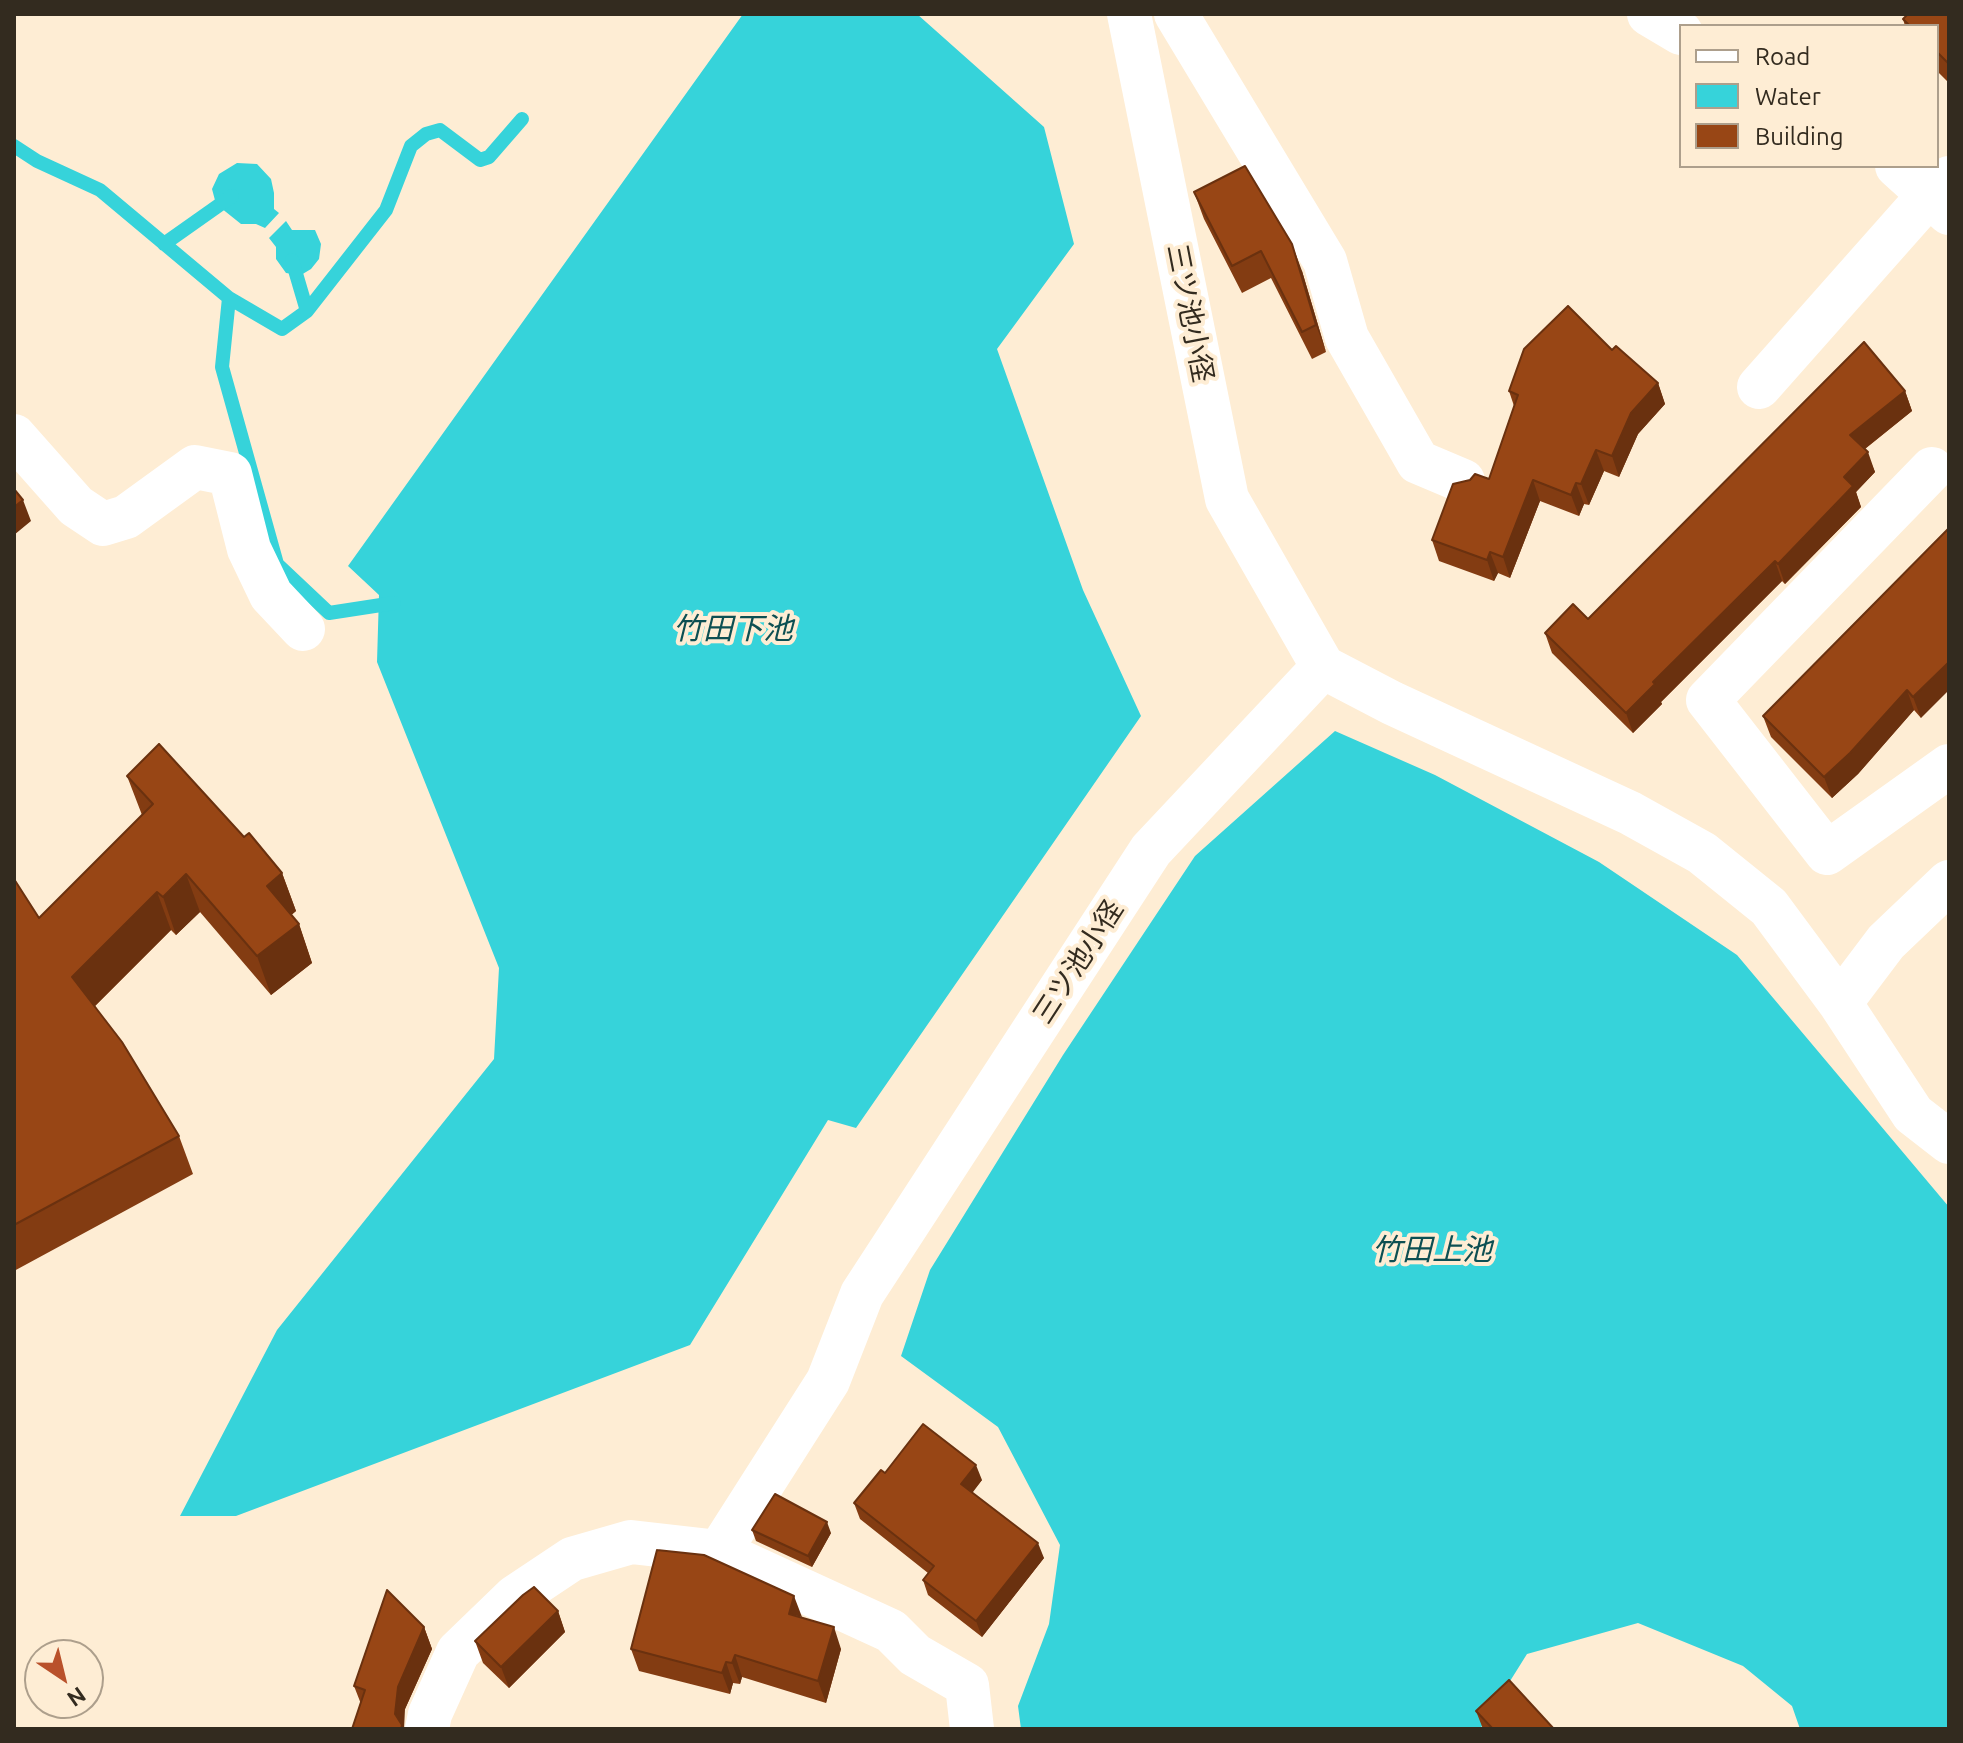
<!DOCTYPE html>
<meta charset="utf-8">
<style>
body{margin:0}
#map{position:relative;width:1963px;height:1743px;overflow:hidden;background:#feedd4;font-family:Ubuntu,sans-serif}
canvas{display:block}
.frame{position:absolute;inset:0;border:16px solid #332b1f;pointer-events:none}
.legend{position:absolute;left:1679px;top:24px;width:260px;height:144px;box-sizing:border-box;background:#feedd4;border:2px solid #ad9f8c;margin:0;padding:10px 14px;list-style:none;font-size:24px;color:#332b1f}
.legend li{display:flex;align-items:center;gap:16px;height:40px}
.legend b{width:40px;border:2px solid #ad9f8c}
.north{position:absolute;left:24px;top:1639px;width:80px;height:80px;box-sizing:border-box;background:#feedd4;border:2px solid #ad9f8c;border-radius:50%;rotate:145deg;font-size:22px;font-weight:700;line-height:32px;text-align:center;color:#332b1f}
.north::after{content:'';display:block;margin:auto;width:28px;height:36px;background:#b9512b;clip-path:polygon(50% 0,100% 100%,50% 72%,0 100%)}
</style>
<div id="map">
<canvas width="1963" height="1743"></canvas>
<div class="frame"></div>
<ul class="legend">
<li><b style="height:10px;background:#fff"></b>Road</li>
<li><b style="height:22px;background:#36d3da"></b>Water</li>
<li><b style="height:22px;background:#984615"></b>Building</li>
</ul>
<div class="north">N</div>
</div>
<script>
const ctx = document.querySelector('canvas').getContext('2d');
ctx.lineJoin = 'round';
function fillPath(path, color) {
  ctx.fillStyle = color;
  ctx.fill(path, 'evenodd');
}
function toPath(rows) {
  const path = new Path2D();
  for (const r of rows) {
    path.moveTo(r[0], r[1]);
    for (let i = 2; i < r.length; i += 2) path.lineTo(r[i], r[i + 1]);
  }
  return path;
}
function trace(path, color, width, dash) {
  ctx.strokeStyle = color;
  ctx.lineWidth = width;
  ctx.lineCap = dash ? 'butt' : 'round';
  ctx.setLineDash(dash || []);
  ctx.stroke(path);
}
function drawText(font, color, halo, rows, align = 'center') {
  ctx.font = font + ' Ubuntu,"Noto Sans JP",sans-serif';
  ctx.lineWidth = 8;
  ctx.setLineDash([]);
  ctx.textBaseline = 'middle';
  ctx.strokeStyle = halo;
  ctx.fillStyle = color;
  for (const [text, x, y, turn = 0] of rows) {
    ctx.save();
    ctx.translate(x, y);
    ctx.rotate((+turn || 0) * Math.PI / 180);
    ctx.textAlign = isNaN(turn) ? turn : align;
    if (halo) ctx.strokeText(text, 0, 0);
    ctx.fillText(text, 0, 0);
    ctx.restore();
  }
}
fillPath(toPath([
 [743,14,917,14,1044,127,1074,244,997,349,1083,590,1141,716,856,1128,828,1120,690,1345,236,1516,180,1516,277,1330,494,1059,499,968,377,662,379,595,348,566],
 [237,163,257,164,271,179,274,193,274,209,279,213,265,228,256,224,241,224,216,204,212,189,219,174],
 [286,221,292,230,315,230,321,244,319,259,311,269,301,275,286,273,276,259,276,247,269,238],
 [1335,731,1435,775,1599,862,1737,955,1949,1207,1949,1729,1800,1729,1792,1706,1743,1666,1638,1623,1527,1654,1480,1729,1021,1729,1018,1706,1049,1624,1060,1545,998,1427,901,1356,930,1270,1063,1055,1195,856]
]), '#36d3da');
trace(toPath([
 [14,146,37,161,100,190,229,298,222,367,277,564,329,613,394,603],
 [164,244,232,196],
 [292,260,307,311],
 [229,298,282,329,307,311,386,210,411,146,426,134,440,130,480,160,489,157,522,119]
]), '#36d3da', 14);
trace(toPath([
 [1129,14,1227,499,1323,667],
 [1176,14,1325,261,1347,338,1418,462,1463,481],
 [1649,14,1681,33],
 [1897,166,1949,213],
 [1759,387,1930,194,1949,178],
 [14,436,76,506,103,524,126,517,195,467,230,474,249,549,271,595,303,629],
 [1932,469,1708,700,1827,853,1949,766],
 [1323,667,1392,703,1630,813,1702,853,1769,907,1840,1003,1913,1114,1949,1142],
 [1840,1003,1886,942,1949,882],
 [719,1552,891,1631,915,1655,967,1685,972,1729],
 [427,1729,430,1714,458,1652,515,1597,572,1559,631,1542,719,1552,828,1381,862,1294,1151,850,1323,667]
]), '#fff', 44);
fillPath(toPath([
 [1949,14,1949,83,1937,71,1937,26,1905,26,1903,19],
 [1194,192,1302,271,1326,352,1312,359,1271,278,1242,293,1204,219],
 [1612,350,1658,383,1665,404,1638,434,1619,477,1604,471,1589,505,1584,504,1579,516,1540,501,1510,578,1498,573,1494,581,1439,561,1432,540,1489,479,1514,406,1509,391],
 [1905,391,1912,411,1865,449,1875,472,1856,492,1861,507,1785,584,1782,581,1661,702,1662,704,1633,733,1552,653,1545,633,1588,619],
 [1949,528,1921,718,1914,710,1858,774,1832,798,1771,737,1763,716],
 [127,776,244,837,282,873,296,911,291,915,299,924,312,963,271,995,200,912,176,935,171,930,95,1006,179,1136,193,1174,14,1271,14,879,39,918,142,815],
 [885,1473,982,1480,972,1492,1044,1558,982,1637,928,1595,923,1580,928,1573,860,1519,854,1503],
 [752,1530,831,1533,812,1567,756,1541],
 [558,1611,565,1632,509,1688,483,1663,475,1641],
 [802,1618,841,1649,826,1703,742,1677,740,1684,733,1683,730,1694,639,1671,631,1649],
 [424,1627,432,1649,405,1709,361,1704,354,1686],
 [1476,1711,1554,1729,1483,1729]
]), '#833c12');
fillPath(toPath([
 [1292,244,1302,271,1326,352,1316,325],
 [1658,383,1665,404,1638,434,1619,477,1612,456,1631,413],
 [1905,391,1912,411,1857,455,1850,435],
 [1596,450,1604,471,1589,505,1581,484],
 [1868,452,1875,472,1856,492,1861,507,1785,584,1778,564,1844,477],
 [1533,480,1540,501,1510,578,1503,557],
 [1576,483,1584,504,1579,516,1571,495],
 [23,500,31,521,14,535,14,507],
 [1490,552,1498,573,1494,581,1487,560],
 [1775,561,1782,581,1661,702,1662,704,1633,733,1626,713,1653,682],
 [1949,662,1949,690,1921,718,1913,697],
 [1907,690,1914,710,1858,774,1832,798,1824,777],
 [282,873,296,911,281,924,267,886],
 [186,874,200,912,176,935,163,897],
 [157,892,171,930,86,1015,72,977],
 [299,924,312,963,271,995,257,956],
 [976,1465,982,1480,967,1500,961,1484],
 [827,1522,831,1533,812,1567,808,1556],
 [1038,1543,1044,1558,982,1637,976,1621],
 [794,1596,802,1617,789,1614],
 [558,1611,565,1632,509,1688,501,1667],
 [424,1627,432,1649,405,1709,404,1729,401,1729,395,1714,398,1687],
 [834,1627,841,1649,826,1703,818,1681],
 [735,1655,742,1677,740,1684,732,1663],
 [726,1662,733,1683,730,1694,722,1673]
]), '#6a310f');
const building = toPath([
 [1908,14,1949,14,1949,64,1937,52,1937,26,1910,26,1903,19,1908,14],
 [1245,166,1292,244,1316,325,1302,332,1261,251,1232,266,1194,192,1245,166],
 [1568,306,1612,350,1616,346,1658,383,1631,413,1612,456,1596,450,1581,484,1576,483,1571,495,1533,480,1503,557,1490,552,1487,560,1432,540,1453,484,1470,480,1475,474,1489,479,1518,395,1509,391,1524,349,1568,306],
 [1864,342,1905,391,1850,435,1868,452,1844,477,1853,486,1778,564,1775,561,1653,682,1655,684,1626,713,1545,633,1573,604,1588,619,1864,342],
 [14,489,23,500,14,507,14,489],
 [1949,528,1949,662,1913,697,1907,690,1850,753,1824,777,1763,716,1949,528],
 [159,744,244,837,249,833,282,873,267,886,299,924,257,956,186,874,163,897,157,892,72,977,122,1042,179,1136,14,1225,14,879,39,918,153,804,127,776,159,744],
 [923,1424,976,1465,961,1484,1038,1543,976,1621,923,1580,934,1566,854,1503,881,1470,885,1473,923,1424],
 [775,1494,827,1522,808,1556,752,1530,775,1494],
 [657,1550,704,1555,794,1596,789,1614,834,1627,818,1681,735,1655,732,1663,726,1662,722,1673,631,1649,657,1550],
 [534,1587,558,1611,501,1667,475,1641,523,1595,534,1587],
 [387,1590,424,1627,398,1687,395,1714,402,1725,401,1729,352,1729,365,1690,354,1686,387,1590],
 [1509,1680,1554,1729,1493,1729,1476,1711,1509,1680]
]);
fillPath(building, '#984615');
trace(building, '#6a310f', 2);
drawText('28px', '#332b1f', '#feedd4', [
 ["三ツ池小径",1190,313,79],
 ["三ツ池小径",1078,962,-57]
]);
drawText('italic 30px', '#0d4f52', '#feedd4', [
 ["竹田下池",733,629],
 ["竹田上池",1432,1250]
]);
</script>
